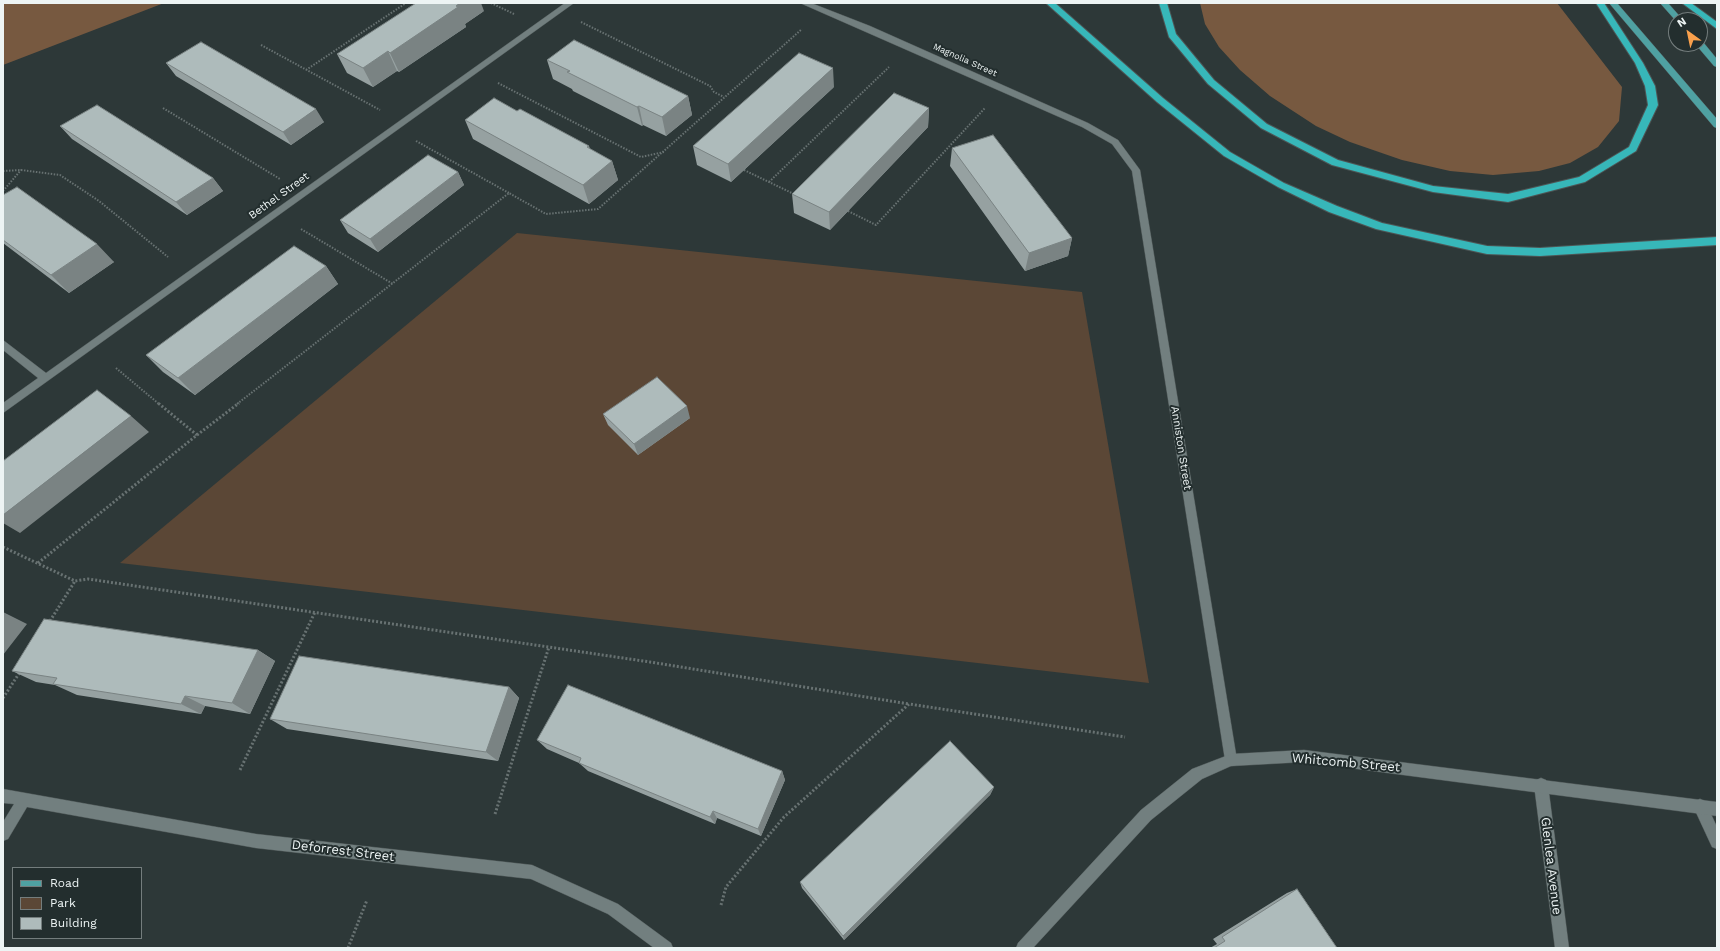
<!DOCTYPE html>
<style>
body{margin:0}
#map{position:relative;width:1720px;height:951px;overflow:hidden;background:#2d3838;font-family:"Work Sans",sans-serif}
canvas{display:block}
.frame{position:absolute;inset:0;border:4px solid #edf4f4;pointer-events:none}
.legend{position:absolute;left:12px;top:867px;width:130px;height:72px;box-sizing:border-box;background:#232e2e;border:1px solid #747d7d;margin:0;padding:5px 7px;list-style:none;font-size:12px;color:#edf4f4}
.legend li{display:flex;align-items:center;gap:8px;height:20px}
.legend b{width:20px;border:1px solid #747d7d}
.north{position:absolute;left:1668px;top:12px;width:40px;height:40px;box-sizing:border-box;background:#232e2e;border:1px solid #747d7d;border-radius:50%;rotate:327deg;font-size:11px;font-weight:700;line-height:16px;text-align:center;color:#edf4f4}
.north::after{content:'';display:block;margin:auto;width:14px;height:18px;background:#f9a04c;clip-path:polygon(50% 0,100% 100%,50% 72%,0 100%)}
</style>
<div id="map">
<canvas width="1720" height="951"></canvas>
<div class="frame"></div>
<ul class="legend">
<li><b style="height:5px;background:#4fa1a2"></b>Road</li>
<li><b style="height:11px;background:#5b4736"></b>Park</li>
<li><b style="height:11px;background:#aebbbb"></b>Building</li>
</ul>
<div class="north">N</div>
</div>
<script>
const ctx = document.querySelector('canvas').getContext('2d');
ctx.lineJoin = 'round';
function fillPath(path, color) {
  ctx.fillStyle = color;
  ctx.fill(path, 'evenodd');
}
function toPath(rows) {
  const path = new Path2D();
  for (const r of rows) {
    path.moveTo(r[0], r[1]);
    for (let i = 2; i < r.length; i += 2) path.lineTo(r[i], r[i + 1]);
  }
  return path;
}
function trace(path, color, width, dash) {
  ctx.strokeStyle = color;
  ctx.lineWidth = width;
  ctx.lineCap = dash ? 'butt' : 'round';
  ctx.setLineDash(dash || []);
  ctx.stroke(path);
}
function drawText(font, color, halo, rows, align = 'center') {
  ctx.font = font + ' "Work Sans",sans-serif';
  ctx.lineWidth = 4;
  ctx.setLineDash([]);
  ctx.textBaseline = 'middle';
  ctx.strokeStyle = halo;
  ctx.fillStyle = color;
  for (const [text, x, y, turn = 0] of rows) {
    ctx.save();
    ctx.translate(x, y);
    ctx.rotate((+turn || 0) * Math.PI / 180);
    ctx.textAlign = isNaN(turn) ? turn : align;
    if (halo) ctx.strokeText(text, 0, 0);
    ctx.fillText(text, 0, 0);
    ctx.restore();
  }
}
fillPath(toPath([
 [517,233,1082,292,1149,683,120,563]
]), '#5b4736');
fillPath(toPath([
 [3,3,164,3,3,65],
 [1200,3,1557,3,1622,87,1619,121,1598,147,1570,163,1539,171,1493,175,1450,171,1402,160,1350,142,1316,126,1270,96,1240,70,1219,47,1205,24]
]), '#775940');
const service = toPath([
 [1700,799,1705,801,1717,827,1717,849,1712,847,1693,806,1695,801,1700,799]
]);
const minor = toPath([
 [565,3,574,3,3,413,3,403,38,378,3,350,3,340,46,373,565,3],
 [800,3,811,3,870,26,1088,123,1118,140,1140,170,1237,760,1236,765,1231,766,1226,765,1225,760,1132,171,1112,144,1082,127,800,3],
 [1541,778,1546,780,1548,785,1569,948,1555,948,1534,785,1536,780,1541,778],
 [3,789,256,834,532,865,618,904,671,943,673,948,654,948,608,914,531,879,256,848,27,807,8,839,3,841,3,822,14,804,3,803,3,789]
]);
const tertiary = toPath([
 [1304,750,1717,802,1717,816,1304,762,1231,766,1202,779,1151,820,1033,948,1016,948,1018,943,1141,810,1192,769,1231,754,1304,750]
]);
const primary = toPath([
 [1609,3,1617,3,1717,119,1717,128,1714,127,1609,3],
 [1660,3,1668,3,1683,20,1676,20,1676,21,1660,3],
 [1700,41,1703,42,1717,59,1717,67,1714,66,1697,46,1696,44,1700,44,1700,41]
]);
const motorway = toPath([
 [1046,3,1055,3,1163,98,1230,152,1284,183,1337,206,1382,223,1487,246,1540,248,1717,237,1717,245,1540,256,1487,254,1376,229,1329,212,1278,187,1224,156,1157,102,1046,3],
 [1159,3,1167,3,1176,34,1214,80,1267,124,1338,160,1433,186,1508,194,1579,177,1629,147,1648,105,1645,86,1635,63,1596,3,1604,3,1643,63,1655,86,1658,105,1636,151,1585,182,1508,202,1433,192,1332,165,1261,128,1208,84,1169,37,1159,3],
 [1682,3,1691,3,1717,22,1717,29,1682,3]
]);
trace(service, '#4d5656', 1);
trace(minor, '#4d5656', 1);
trace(tertiary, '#4d5656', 1);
trace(primary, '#4d5656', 1);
trace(motorway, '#4d5656', 2);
trace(toPath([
 [491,3,514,14],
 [581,22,710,86,714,92,724,97],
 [261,45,380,110],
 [306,70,406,3],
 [498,83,641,157,664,152],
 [163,108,280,179],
 [416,141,509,193],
 [744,170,796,195],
 [3,171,21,170,60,175,99,201,168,257],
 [769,182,889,67],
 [3,191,21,170],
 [848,211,876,225,985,108],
 [301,229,393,284],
 [116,368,159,404],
 [237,404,509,193,546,214,598,209,802,29]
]), '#687272', 2, [1.5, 1.5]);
trace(toPath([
 [197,435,239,403],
 [3,547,75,581,88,579,650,662,909,704],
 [38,563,197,435,158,403],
 [50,621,75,581],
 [3,698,20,672],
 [240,770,315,612],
 [495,814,549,647],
 [721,905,726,887,784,817,909,704,1125,737],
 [348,948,367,900]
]), '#687272', 3, [2, 2]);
fillPath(service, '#727f7f');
fillPath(minor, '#727f7f');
fillPath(tertiary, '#727f7f');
fillPath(primary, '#4fa1a2');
fillPath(motorway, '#37b7b9');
fillPath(toPath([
 [484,11,465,24,466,27,399,72,397,71,373,87,347,73,337,54],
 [547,60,688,96,692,115,666,136,643,125,642,126,573,91,572,89,553,79],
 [166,63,324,122,291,145,176,76],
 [834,87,731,182,697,165,693,146],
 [929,108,928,127,830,230,794,213,792,194],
 [517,111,589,146,590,149,612,161,618,180,589,204,473,139,465,120],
 [60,126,213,178,223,191,187,215,72,139],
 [952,148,1072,238,1068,256,1025,271,950,166],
 [458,172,464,185,378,252,348,233,340,220],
 [3,195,114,262,69,293,3,243],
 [326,266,338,284,195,395,163,372,146,355],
 [603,414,690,418,638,455,608,425],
 [258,650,275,661,250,714,205,706,201,714,77,695,55,685,36,682,12,671],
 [509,687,519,698,498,761,287,729,270,719],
 [537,740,782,771,785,780,761,836,717,818,715,824,588,771,579,763,547,749],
 [994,787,990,795,844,940,802,888,800,882],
 [1297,889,1337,948,1210,948,1217,944,1213,939,1287,893]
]), '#96a1a1');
fillPath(toPath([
 [460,3,481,3,484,11,465,24,466,27,399,72,390,53],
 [388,51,397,71,373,87,363,68],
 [833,68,834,87,731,182,728,164],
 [688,96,692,115,666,136,662,117],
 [639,106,643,125,642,126,637,107],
 [929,108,928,127,830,230,829,212],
 [316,109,324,122,291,145,283,132],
 [612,161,618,180,589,204,583,185],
 [458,172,464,185,378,252,370,239],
 [213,178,223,191,187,215,176,202],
 [1072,238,1068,256,1025,271,1029,253],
 [97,244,114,262,69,293,51,275],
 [326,266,338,284,195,395,178,378],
 [687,406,690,418,638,455,634,444],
 [131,416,149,432,20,533,3,523,3,515],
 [3,612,27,624,3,655],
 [258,650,275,661,250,714,232,703],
 [509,687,519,698,498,761,486,752],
 [185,696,205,706,201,714,181,704],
 [782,771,785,780,761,836,758,829],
 [994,787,990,795,844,940,843,936],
 [713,811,717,818,715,824,710,817]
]), '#7a8383');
const building = toPath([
 [416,3,460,3,456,6,458,7,390,53,388,51,363,68,337,54,416,3],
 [574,40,688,96,662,117,639,106,637,107,567,72,570,71,547,60,574,40],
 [201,42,316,109,283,132,166,63,201,42],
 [799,53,833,68,728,164,693,146,799,53],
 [894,93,929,108,829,212,792,194,894,93],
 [494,98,517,111,520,109,589,146,587,147,612,161,583,185,465,120,494,98],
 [97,105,213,178,176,202,60,126,97,105],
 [993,135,1072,238,1029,253,952,148,993,135],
 [428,155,458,172,370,239,340,220,428,155],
 [17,187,97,244,51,275,3,240,3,195,17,187],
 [294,246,326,266,178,378,146,355,294,246],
 [657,377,687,406,634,444,603,414,657,377],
 [97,390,131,416,3,515,3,461,97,390],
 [44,619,258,650,232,703,185,696,181,704,53,684,57,678,12,671,44,619],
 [299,656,509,687,486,752,270,719,299,656],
 [568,685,782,771,758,829,713,811,710,817,579,763,581,758,537,740,568,685],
 [950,741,994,787,843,936,800,882,950,741],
 [1297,889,1337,948,1214,948,1225,941,1222,937,1297,889]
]);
fillPath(building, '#aebbbb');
trace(building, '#7a8383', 1);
drawText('9px', '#edf4f4', '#232e2e', [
 ["Magnolia Street",965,60,24]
]);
drawText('11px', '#edf4f4', '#232e2e', [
 ["Bethel Street",279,196,-36],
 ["Anniston Street",1181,448,81]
]);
drawText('13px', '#edf4f4', '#232e2e', [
 ["Whitcomb Street",1346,763,5],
 ["Deforrest Street",343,851,7],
 ["Glenlea Avenue",1551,866,83]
]);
</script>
